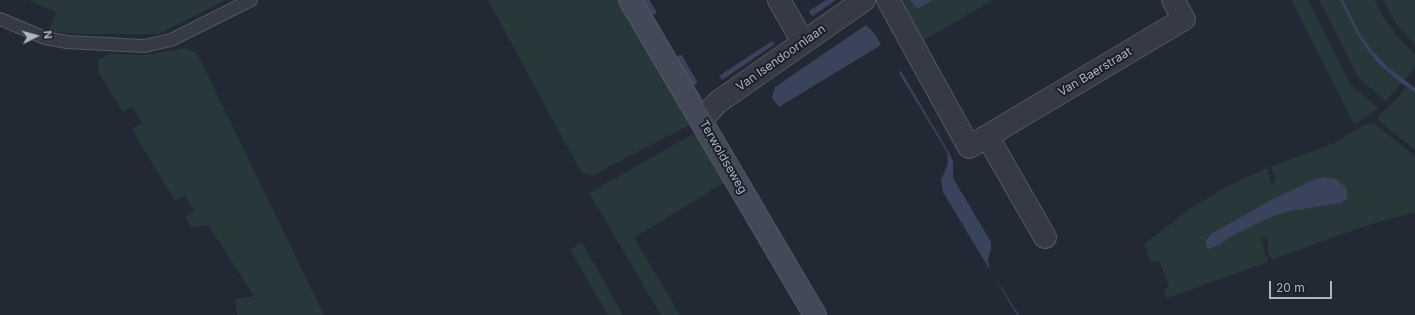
<!DOCTYPE html>
<style>
body{margin:0}
#map{position:relative;width:1415px;height:315px;overflow:hidden;background:#222834;font-family:Inter,sans-serif}
canvas{display:block}
.north{position:absolute;left:16px;top:16px;width:40px;height:40px;-webkit-text-stroke:3px #1b1f2a;paint-order:stroke;rotate:84deg;font-size:11px;font-weight:700;line-height:16px;text-align:center;color:#b0b4c2}
.north::after{content:'';display:block;margin:auto;width:14px;height:18px;background:#b0b4c2;clip-path:polygon(50% 0,100% 100%,50% 72%,0 100%)}
.scale{position:absolute;left:1269px;top:281px;width:63px;height:18px;box-sizing:border-box;border:2px solid #b0b4c2;border-top:0;padding-left:5px;font-size:12px;line-height:14px;white-space:nowrap;color:#b0b4c2;-webkit-text-stroke:3px #1b1f2a;paint-order:stroke}
</style>
<div id="map">
<canvas width="1415" height="315"></canvas>
<div class="north">N</div>
<div class="scale">20 m</div>
</div>
<script>
const ctx = document.querySelector('canvas').getContext('2d');
ctx.lineJoin = 'round';
function fillPath(path, color) {
  ctx.fillStyle = color;
  ctx.fill(path, 'evenodd');
}
function toPath(rows) {
  const path = new Path2D();
  for (const r of rows) {
    path.moveTo(r[0], r[1]);
    for (let i = 2; i < r.length; i += 2) path.lineTo(r[i], r[i + 1]);
  }
  return path;
}
function trace(path, color, width, dash) {
  ctx.strokeStyle = color;
  ctx.lineWidth = width;
  ctx.lineCap = dash ? 'butt' : 'round';
  ctx.setLineDash(dash || []);
  ctx.stroke(path);
}
function drawText(font, color, halo, rows, align = 'center') {
  ctx.font = font + ' Inter,sans-serif';
  ctx.lineWidth = 4;
  ctx.setLineDash([]);
  ctx.textBaseline = 'middle';
  ctx.strokeStyle = halo;
  ctx.fillStyle = color;
  for (const [text, x, y, turn = 0] of rows) {
    ctx.save();
    ctx.translate(x, y);
    ctx.rotate((+turn || 0) * Math.PI / 180);
    ctx.textAlign = isNaN(turn) ? turn : align;
    if (halo) ctx.strokeText(text, 0, 0);
    ctx.fillText(text, 0, 0);
    ctx.restore();
  }
}
fillPath(toPath([
 [28,0,226,0,159,34,83,34,53,32,49,30,56,12],
 [488,0,618,0,692,122,688,126,595,174,591,175,583,173,577,165],
 [896,0,910,0,913,6,919,8,933,0,993,0,921,42],
 [1291,0,1308,0,1350,84,1378,108,1357,123,1353,122],
 [1319,0,1340,0,1358,36,1368,51,1377,62,1392,76,1402,83,1385,101,1358,77],
 [1343,0,1375,0,1382,15,1396,35,1415,54,1415,67,1404,80,1382,62,1371,49,1360,34],
 [1383,0,1415,0,1415,45,1394,21],
 [184,48,195,52,201,61,324,315,237,315,235,299,254,296,208,225,191,227,185,217,194,212,185,195,175,201,132,129,142,123,132,107,123,112,98,72,98,59,110,54,144,55],
 [1407,87,1415,93,1415,150,1380,122,1378,118,1378,116,1393,102],
 [1368,123,1372,123,1375,124,1415,156,1415,212,1359,228,1271,260,1272,259,1268,254,1269,252,1268,251,1268,243,1267,242,1268,240,1265,237,1265,239,1262,237,1261,239,1263,244,1262,246,1264,247,1264,253,1268,258,1268,262,1167,298,1164,290,1169,287,1159,260,1151,263,1144,244,1192,207,1228,186,1267,168,1269,170,1267,173,1270,174,1271,176,1269,178,1272,182,1270,184,1272,184,1275,181,1275,175,1272,172,1273,169,1270,167,1332,144],
 [1315,179,1347,189,1347,199,1341,203,1291,211,1271,217,1230,237,1221,244,1208,238,1212,233,1273,199],
 [691,135,698,135,727,181,634,238,680,315,661,315,589,193],
 [582,242,623,315,608,315,570,250]
]), '#283739');
fillPath(toPath([
 [826,0,836,0,813,16,810,14,809,11],
 [910,0,933,0,919,8,915,7],
 [1340,0,1343,0,1360,34,1371,49,1388,67,1415,88,1415,93,1392,76,1377,62,1368,51,1358,36],
 [866,25,875,34,881,45,779,107,772,98,775,87],
 [772,41,775,44,722,80,721,78,719,76],
 [901,71,951,156,953,163,953,178,991,242,991,248,988,260,990,270,1019,315,1017,315,943,192,941,180,948,164,947,152,899,73],
 [1324,177,1336,179,1347,189,1347,199,1341,203,1291,211,1271,217,1230,237,1221,244,1209,249,1206,247,1206,240,1212,233,1273,199,1315,179]
]), '#39435c');
trace(toPath([
 [646,0,653,12],
 [680,58,694,82]
]), '#39435c', 6);
const lane = toPath([
 [0,19,45,38,67,42,144,46,171,40,251,0]
]);
const street = toPath([
 [779,0,803,42],
 [888,0,969,147,1184,19,1173,0],
 [701,120,718,102,864,0],
 [987,136,1045,237]
]);
const secondary = toPath([
 [630,0,815,315]
]);
trace(lane, '#535763', 14);
trace(street, '#535763', 24);
trace(secondary, '#535763', 24);
trace(lane, '#353a45', 12);
trace(street, '#353a45', 22);
trace(secondary, '#444958', 22);
drawText('12px', '#b0b4c2', '#1b1f2a', [
 ["Van Isendoornlaan",781,58,-35],
 ["Van Baerstraat",1095,72,-31],
 ["Terwoldseweg",723,157,60]
]);
</script>
